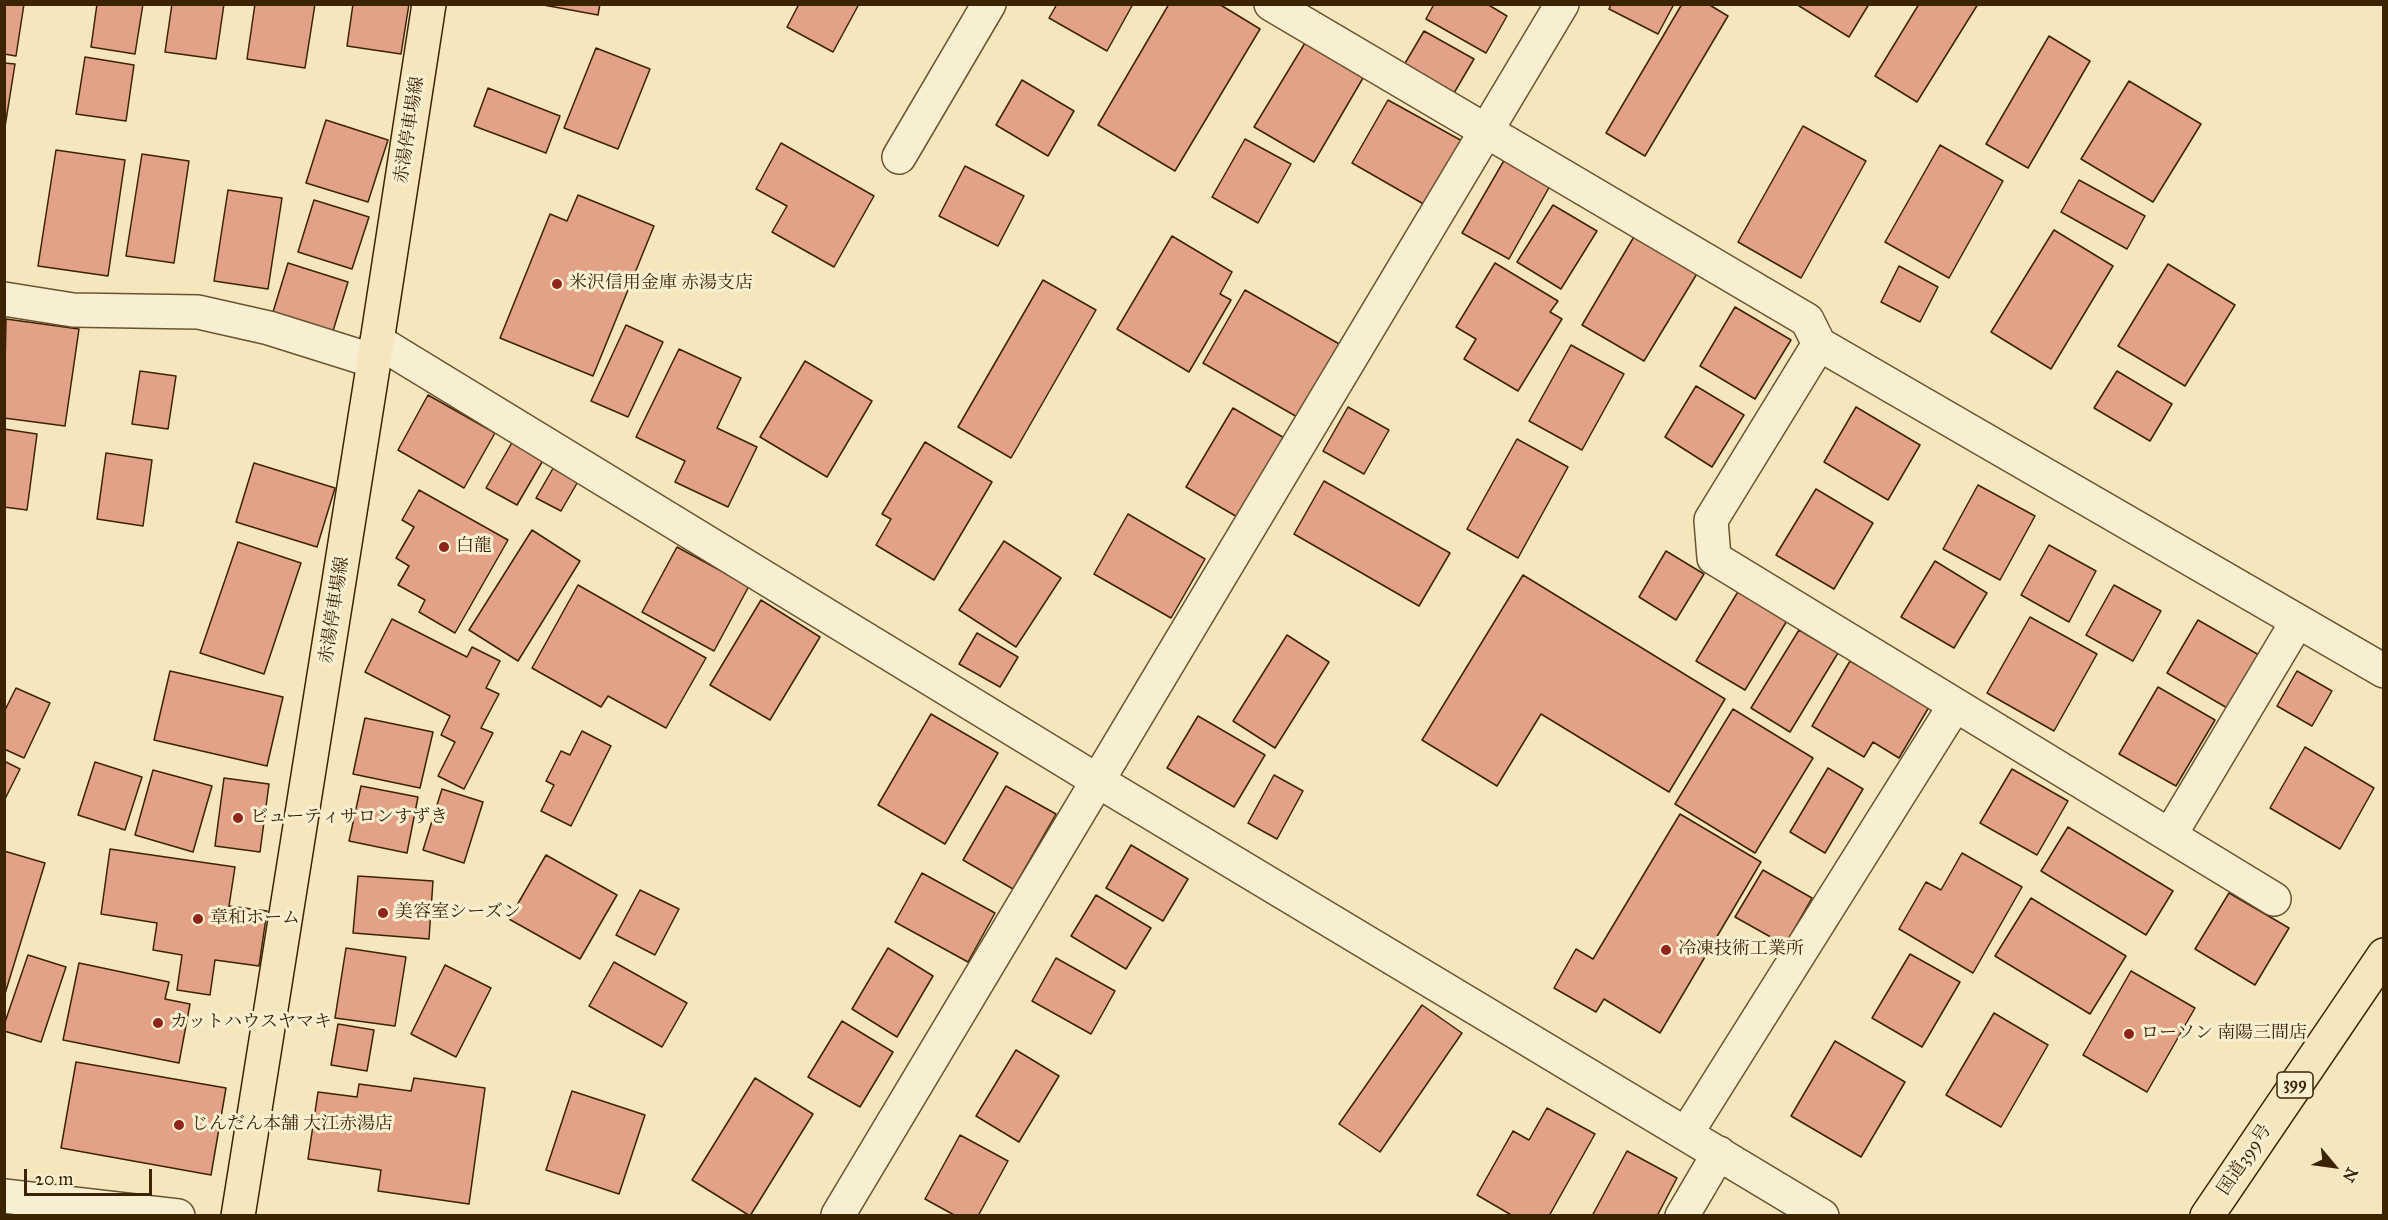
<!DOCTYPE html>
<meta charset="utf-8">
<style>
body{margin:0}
#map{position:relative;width:2388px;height:1220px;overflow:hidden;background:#f5e7bb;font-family:"IM FELL Great Primer",serif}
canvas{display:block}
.frame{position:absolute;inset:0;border:6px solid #3c2302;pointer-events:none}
.north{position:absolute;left:2304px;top:1136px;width:60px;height:60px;-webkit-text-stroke:4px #f8efd3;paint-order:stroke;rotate:119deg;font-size:16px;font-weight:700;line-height:24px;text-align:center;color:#3c2302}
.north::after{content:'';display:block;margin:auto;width:21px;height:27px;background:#3c2302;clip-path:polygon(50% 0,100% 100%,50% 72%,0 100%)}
.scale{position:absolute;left:24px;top:1169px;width:128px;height:27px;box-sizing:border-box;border:3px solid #3c2302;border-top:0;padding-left:8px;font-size:18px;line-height:21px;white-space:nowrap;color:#3c2302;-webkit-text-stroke:4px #f8efd3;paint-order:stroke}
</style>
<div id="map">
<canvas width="2388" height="1220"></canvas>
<div class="frame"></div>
<div class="north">N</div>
<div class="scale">20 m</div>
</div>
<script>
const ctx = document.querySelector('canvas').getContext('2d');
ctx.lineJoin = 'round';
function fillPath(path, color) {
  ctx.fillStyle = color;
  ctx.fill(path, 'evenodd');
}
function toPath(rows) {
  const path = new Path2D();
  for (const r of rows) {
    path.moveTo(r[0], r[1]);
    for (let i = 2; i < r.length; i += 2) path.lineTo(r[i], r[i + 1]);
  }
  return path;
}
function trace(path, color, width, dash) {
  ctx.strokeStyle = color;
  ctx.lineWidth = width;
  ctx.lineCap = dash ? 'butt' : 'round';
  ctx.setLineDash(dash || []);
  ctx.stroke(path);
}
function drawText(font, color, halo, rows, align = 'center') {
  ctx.font = font + ' "IM FELL Great Primer","Noto Serif JP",serif';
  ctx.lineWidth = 6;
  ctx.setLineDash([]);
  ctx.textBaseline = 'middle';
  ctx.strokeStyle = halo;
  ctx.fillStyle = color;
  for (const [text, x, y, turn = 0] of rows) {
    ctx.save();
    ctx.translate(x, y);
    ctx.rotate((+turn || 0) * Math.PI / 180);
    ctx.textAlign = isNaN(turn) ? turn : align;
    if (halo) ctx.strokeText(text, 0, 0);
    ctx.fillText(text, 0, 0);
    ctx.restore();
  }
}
const building = toPath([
 [4,4,24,4,16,56,4,54,4,4],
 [97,4,143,4,135,54,91,47,97,4],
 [172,4,224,4,216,59,165,52,172,4],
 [255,4,315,4,305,68,247,59,255,4],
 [353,4,409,4,401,54,347,46,353,4],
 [538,4,600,4,598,15,538,4],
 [799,4,859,4,833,52,787,27,799,4],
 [1057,4,1133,4,1107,51,1049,18,1057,4],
 [1169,4,1219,4,1260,29,1175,171,1098,125,1169,4],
 [1434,4,1487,4,1507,16,1486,53,1426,19,1434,4],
 [1611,4,1674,4,1658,34,1609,9,1611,4],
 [1682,4,1708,4,1728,16,1645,156,1606,133,1682,4],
 [1796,4,1869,4,1849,37,1796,4],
 [1919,4,1978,4,1917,102,1875,76,1919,4],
 [1424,31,1474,59,1454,93,1404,65,1424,31],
 [2049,36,2090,61,2028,168,1986,144,2049,36],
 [1305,43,1363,78,1314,162,1254,127,1305,43],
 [596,48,650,69,618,149,564,128,596,48],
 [85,57,134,65,126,121,76,114,85,57],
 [4,63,15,64,4,133,4,63],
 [1022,80,1074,111,1048,156,996,125,1022,80],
 [2129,81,2201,124,2153,202,2081,159,2129,81],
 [488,88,560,116,546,153,474,126,488,88],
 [1388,100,1464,142,1427,206,1352,163,1388,100],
 [326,120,388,140,368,202,306,183,326,120],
 [1803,126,1866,161,1801,278,1738,242,1803,126],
 [1245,139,1291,164,1258,223,1212,197,1245,139],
 [781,143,874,196,834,267,772,232,787,206,756,189,781,143],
 [1940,145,2003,181,1949,278,1885,242,1940,145],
 [56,150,125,160,108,276,38,266,56,150],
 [142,154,189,161,174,263,126,256,142,154],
 [1506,157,1551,184,1509,259,1462,233,1506,157],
 [965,166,1024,196,998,246,939,216,965,166],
 [2079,180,2145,216,2127,249,2061,212,2079,180],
 [228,190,282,198,268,289,214,281,228,190],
 [578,195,654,226,593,376,500,338,550,214,567,221,578,195],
 [314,200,369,217,352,269,298,252,314,200],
 [1553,205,1597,231,1561,289,1517,262,1553,205],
 [2054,230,2113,266,2051,369,1991,332,2054,230],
 [1635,235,1698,272,1644,361,1582,325,1635,235],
 [1172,236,1232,272,1220,294,1231,300,1189,372,1117,329,1172,236],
 [288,263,348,282,333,331,273,312,288,263],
 [1495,263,1558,301,1550,312,1562,319,1518,391,1464,359,1476,339,1456,327,1495,263],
 [2168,264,2235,305,2185,386,2118,346,2168,264],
 [1899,266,1938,287,1920,322,1881,302,1899,266],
 [1043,280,1096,310,1011,458,958,427,1043,280],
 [1245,290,1341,345,1299,418,1203,363,1245,290],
 [1735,307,1791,340,1755,399,1700,366,1735,307],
 [6,319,79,329,65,426,4,418,6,319],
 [626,325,663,342,628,417,591,401,626,325],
 [1571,345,1624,374,1582,450,1529,421,1571,345],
 [679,349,741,378,717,428,757,447,728,507,675,482,685,461,636,437,679,349],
 [805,361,872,401,827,477,760,437,805,361],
 [140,371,176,376,168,429,132,424,140,371],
 [2117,371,2172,404,2150,441,2094,408,2117,371],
 [1696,386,1744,415,1712,467,1665,437,1696,386],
 [428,395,495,433,464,488,398,450,428,395],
 [1348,407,1389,430,1364,474,1323,451,1348,407],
 [1856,407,1920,445,1888,500,1824,462,1856,407],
 [1233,408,1286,439,1239,518,1186,487,1233,408],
 [4,429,37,434,27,510,4,507,4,429],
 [514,439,545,457,517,505,486,488,514,439],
 [1517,439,1568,467,1518,558,1467,529,1517,439],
 [925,442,992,482,934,580,876,545,891,519,882,514,925,442],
 [106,453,152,460,143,526,97,519,106,453],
 [254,463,335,488,317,547,236,522,254,463],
 [555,465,580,478,561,511,536,498,555,465],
 [1324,481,1450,553,1419,606,1294,534,1324,481],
 [1978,485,2035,516,2000,580,1943,549,1978,485],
 [1816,489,1873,523,1834,589,1776,555,1816,489],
 [419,490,508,540,455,633,419,612,425,600,398,585,409,566,396,558,414,527,402,520,419,490],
 [1128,514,1205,559,1171,618,1094,574,1128,514],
 [532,530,580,561,518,661,469,630,532,530],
 [1004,541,1061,578,1016,647,959,610,1004,541],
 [238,542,301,563,264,674,200,653,238,542],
 [2049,545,2096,571,2069,622,2021,595,2049,545],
 [677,547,749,586,714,651,642,612,677,547],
 [1666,551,1704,574,1676,620,1639,597,1666,551],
 [1935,561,1987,593,1954,648,1901,617,1935,561],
 [1523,575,1725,699,1669,792,1541,714,1497,786,1422,740,1523,575],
 [578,585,706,658,666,728,608,696,601,707,532,668,578,585],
 [2114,585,2161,611,2133,661,2086,635,2114,585],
 [1739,590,1788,619,1745,690,1696,661,1739,590],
 [761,600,820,637,770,720,710,685,761,600],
 [2030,617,2097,654,2054,731,1987,693,2030,617],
 [392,619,467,657,472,647,500,661,486,688,499,694,481,728,493,733,464,789,438,776,455,742,441,735,450,716,365,672,392,619],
 [2198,620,2259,655,2229,709,2167,673,2198,620],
 [1799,630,1838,653,1790,732,1751,708,1799,630],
 [977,633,1018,657,1000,687,959,664,977,633],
 [1287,635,1329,662,1275,748,1233,721,1287,635],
 [1850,661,1929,707,1899,758,1873,742,1864,757,1812,726,1850,661],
 [170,671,283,697,267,766,154,740,170,671],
 [2297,671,2332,691,2312,726,2277,706,2297,671],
 [2158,687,2215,720,2176,786,2119,754,2158,687],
 [16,688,50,703,24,758,4,749,4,712,16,688],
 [1733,709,1813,758,1755,853,1675,804,1733,709],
 [931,714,998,753,945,844,878,805,931,714],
 [1198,716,1265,755,1234,807,1167,768,1198,716],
 [365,718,433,732,420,788,353,774,365,718],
 [582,731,611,746,571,826,541,811,554,785,546,781,561,751,570,755,582,731],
 [2305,747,2374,788,2340,849,2270,808,2305,747],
 [4,761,20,769,4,801,4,761],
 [95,762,142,777,125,830,78,815,95,762],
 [1828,768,1863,789,1825,853,1790,832,1828,768],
 [2012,769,2068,801,2037,855,1980,823,2012,769],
 [153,770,212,786,193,852,135,835,153,770],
 [1274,775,1303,791,1277,839,1248,823,1274,775],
 [224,778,269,784,260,852,215,846,224,778],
 [361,786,418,797,407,853,349,841,361,786],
 [1006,786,1056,814,1013,889,963,860,1006,786],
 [442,789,483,802,464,863,423,850,442,789],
 [1680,814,1761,862,1660,1033,1604,999,1596,1012,1554,988,1576,949,1593,959,1680,814],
 [2068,827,2173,891,2146,935,2041,871,2068,827],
 [1131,845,1188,879,1163,921,1106,888,1131,845],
 [110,849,235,867,229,906,267,911,259,966,215,960,210,995,177,990,182,955,153,950,157,923,101,914,110,849],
 [4,851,45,863,4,997,4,851],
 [1962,853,2022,887,1973,973,1899,929,1926,882,1941,890,1962,853],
 [546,855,617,895,580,959,509,919,546,855],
 [1763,870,1812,898,1785,945,1735,917,1763,870],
 [922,873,995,913,968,962,895,922,922,873],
 [358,876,433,881,429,939,353,933,358,876],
 [640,890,679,909,655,955,616,935,640,890],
 [2229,893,2289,928,2255,985,2195,949,2229,893],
 [1096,895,1151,928,1126,969,1071,936,1096,895],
 [2031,898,2126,956,2090,1014,1995,956,2031,898],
 [346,948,406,957,395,1026,335,1018,346,948],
 [888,948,933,976,897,1037,852,1009,888,948],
 [1910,954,1960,982,1922,1047,1872,1018,1910,954],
 [28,955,66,967,41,1042,4,1031,4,1025,28,955],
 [1056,958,1115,991,1091,1034,1032,1001,1056,958],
 [614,962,687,1003,662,1047,589,1006,614,962],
 [79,963,169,982,165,999,190,1004,179,1063,63,1040,79,963],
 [445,965,491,988,456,1057,411,1034,445,965],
 [2131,971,2195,1008,2147,1092,2083,1055,2131,971],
 [1422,1005,1462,1033,1380,1152,1339,1124,1422,1005],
 [1994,1013,2048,1045,2001,1127,1946,1095,1994,1013],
 [842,1021,893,1052,860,1107,808,1077,842,1021],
 [338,1024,374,1030,367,1071,331,1065,338,1024],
 [1835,1041,1905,1082,1861,1157,1791,1116,1835,1041],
 [1016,1050,1059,1076,1019,1142,976,1116,1016,1050],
 [76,1062,226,1088,211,1175,61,1148,76,1062],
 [414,1078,485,1088,469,1204,378,1191,381,1170,308,1159,318,1092,357,1097,359,1084,411,1091,414,1078],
 [755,1078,813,1114,750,1216,692,1180,755,1078],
 [572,1091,645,1115,619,1194,546,1170,572,1091],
 [1547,1108,1595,1134,1549,1216,1513,1216,1477,1195,1513,1131,1529,1140,1547,1108],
 [960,1135,1008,1161,978,1216,956,1216,925,1199,960,1135],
 [1627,1151,1677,1178,1657,1216,1592,1216,1627,1151]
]);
fillPath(building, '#e3a285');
trace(building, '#3c2302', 1.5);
const minor = toPath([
 [1271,4,1807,320,1819,344,2384,671],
 [899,157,989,4],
 [4,299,73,310,198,312,269,328,374,361],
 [377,341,1098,781,1822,1216],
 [1819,344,1711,520,1714,558,2274,899],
 [2170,835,2297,622],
 [1686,1134,1955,705],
 [4,1196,178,1216],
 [838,1215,1562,4],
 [1682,1216,1719,1153]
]);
const major = toPath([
 [238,1216,374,361,429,4]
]);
const highway = toPath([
 [2207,1216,2384,955]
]);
trace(minor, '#6a5430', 36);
trace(major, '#3c2302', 36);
trace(highway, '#3c2302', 36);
trace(minor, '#f8efd3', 33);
trace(major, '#f5e7bb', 33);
trace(highway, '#f5e7bb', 33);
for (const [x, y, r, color] of [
 [557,284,6,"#8f2418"],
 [444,547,6,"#8f2418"],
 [238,818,6,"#8f2418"],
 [383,913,6,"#8f2418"],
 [198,919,6,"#8f2418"],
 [1666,950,6,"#8f2418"],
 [158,1023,6,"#8f2418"],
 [2129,1034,6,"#8f2418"],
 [179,1125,6,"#8f2418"]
]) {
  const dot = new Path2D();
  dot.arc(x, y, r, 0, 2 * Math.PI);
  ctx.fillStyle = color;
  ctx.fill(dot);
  trace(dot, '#f8efd3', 2);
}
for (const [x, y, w] of [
 [2295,1085,36]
]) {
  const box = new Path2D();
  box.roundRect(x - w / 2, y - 13, w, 26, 4.5);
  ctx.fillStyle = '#f8efd3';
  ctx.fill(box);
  trace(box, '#3c2302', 1.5);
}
drawText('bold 16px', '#3c2302', null, [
 ["399",2295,1085]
]);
drawText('18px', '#3c2302', '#f8efd3', [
 ["赤湯停車場線",410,130,-81],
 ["赤湯停車場線",335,610,-81],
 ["国道399号",2245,1160,-56]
]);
drawText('18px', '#3c2302', '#f8efd3', [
 ["米沢信用金庫 赤湯支店",569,284],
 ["白龍",456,547],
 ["ビューティサロンすずき",250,818],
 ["美容室シーズン",395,913],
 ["章和ホーム",210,919],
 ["冷凍技術工業所",1678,950],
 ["カットハウスヤマキ",170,1023],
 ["ローソン 南陽三間店",2141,1034],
 ["じんだん本舗 大江赤湯店",191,1125]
], 'left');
</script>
